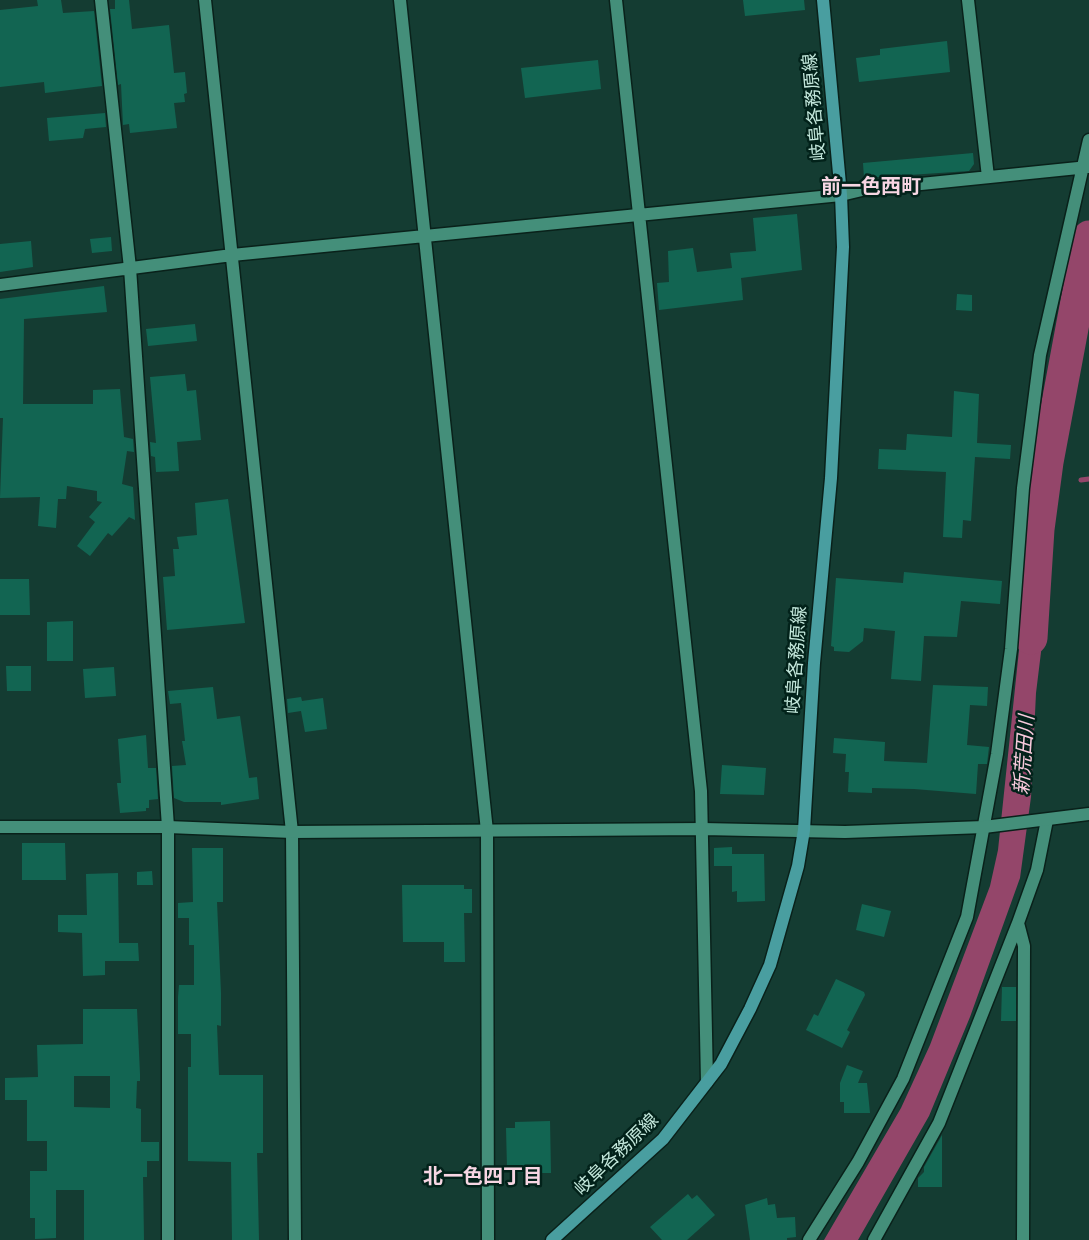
<!DOCTYPE html>
<meta charset="utf-8">
<style>
body{margin:0}
canvas{display:block;background:#143c32}
</style>
<canvas width="1089" height="1240"></canvas>
<script>
const ctx = document.querySelector('canvas').getContext('2d');
ctx.lineJoin = 'round';
function fillPath(path, color) {
  ctx.fillStyle = color;
  ctx.fill(path, 'evenodd');
}
function toPath(rows) {
  const path = new Path2D();
  for (const r of rows) {
    path.moveTo(r[0], r[1]);
    for (let i = 2; i < r.length; i += 2) path.lineTo(r[i], r[i + 1]);
  }
  return path;
}
function trace(path, color, width, dash) {
  ctx.strokeStyle = color;
  ctx.lineWidth = width;
  ctx.lineCap = dash ? 'butt' : 'round';
  ctx.setLineDash(dash || []);
  ctx.stroke(path);
}
function drawText(font, color, halo, rows, align = 'center') {
  ctx.font = font + ' Arial,"Noto Sans JP",sans-serif';
  ctx.lineWidth = 5;
  ctx.setLineDash([]);
  ctx.textBaseline = 'middle';
  ctx.strokeStyle = halo;
  ctx.fillStyle = color;
  for (const [text, x, y, turn = 0] of rows) {
    ctx.save();
    ctx.translate(x, y);
    ctx.rotate((+turn || 0) * Math.PI / 180);
    ctx.textAlign = isNaN(turn) ? turn : align;
    if (halo) ctx.strokeText(text, 0, 0);
    ctx.fillText(text, 0, 0);
    ctx.restore();
  }
}
fillPath(toPath([
 [1025,593,1048,595,1036,693,1031,797,1020,878,970,1017,929,1116,858,1240,824,1240,901,1108,930,1045,990,886,998,850]
]), '#94466a');
trace(toPath([
 [1081,480,1089,479]
]), '#94466a', 5);
trace(toPath([
 [1031,638,1038,529,1047,462,1089,237]
]), '#94466a', 33);
fillPath(toPath([
 [37,0,61,0,63,13,94,11,102,86,45,93,44,82,0,87,0,10,38,6],
 [115,0,129,0,132,29,169,25,174,73,185,72,187,93,184,94,185,102,174,103,177,128,130,133,129,124,123,125,121,84,118,85,110,9,115,9],
 [743,0,804,0,805,10,745,16],
 [947,41,950,72,859,82,856,58,880,55,880,49],
 [598,60,601,89,525,98,521,68],
 [105,113,106,127,85,129,83,138,49,141,47,118],
 [973,153,974,164,969,171,864,178,863,163],
 [797,214,802,270,741,278,743,300,659,310,657,283,669,282,668,251,693,248,697,272,732,268,730,253,756,251,753,218],
 [111,237,112,251,92,253,90,239],
 [31,241,33,267,0,272,0,244],
 [104,286,107,312,24,319,23,404,93,404,93,390,120,389,124,437,133,439,134,452,127,451,122,484,133,487,135,520,129,517,112,536,108,533,90,556,77,546,95,522,89,517,102,502,97,501,97,491,67,486,66,499,58,499,56,528,38,526,40,497,0,498,3,418,0,418,0,299],
 [957,294,972,295,972,311,956,310],
 [195,324,197,341,148,346,146,329],
 [185,374,187,391,196,390,201,440,177,442,179,471,156,472,155,457,151,456,150,442,156,443,150,377],
 [954,391,979,394,977,443,1011,445,1010,459,975,457,971,521,963,520,962,538,943,537,946,472,878,469,879,449,906,450,907,434,952,437],
 [228,499,245,623,167,630,163,577,175,576,173,549,179,549,177,537,197,535,195,503],
 [904,572,1002,581,1000,604,961,601,957,637,924,636,921,681,891,679,895,631,864,628,863,641,849,652,834,651,834,647,831,646,836,578,903,583],
 [0,579,29,579,30,615,0,615],
 [73,621,73,661,47,661,47,622],
 [6,666,31,666,31,691,7,691],
 [114,667,116,696,85,698,83,669],
 [933,685,988,687,987,706,970,705,967,745,989,747,987,764,978,764,976,794,914,789,872,788,872,793,848,792,849,772,845,772,846,754,833,753,834,738,885,742,884,761,927,763],
 [213,687,217,719,240,716,249,778,257,777,259,799,221,805,221,802,184,802,174,798,172,766,186,765,182,741,185,741,181,703,170,704,168,691],
 [301,697,302,701,323,698,327,729,305,732,301,711,288,713,287,699],
 [146,735,148,768,156,768,158,799,149,800,149,808,146,808,146,811,120,813,117,783,121,783,118,739],
 [722,765,766,768,764,795,720,794],
 [22,843,65,843,66,880,22,880],
 [732,847,732,854,764,854,765,901,737,902,737,891,732,892,732,866,714,866,714,848],
 [192,848,223,848,223,902,217,902,221,993,221,1026,217,1025,219,1075,263,1075,263,1153,257,1153,259,1240,232,1240,231,1162,188,1161,188,1067,191,1067,191,1034,178,1034,178,997,179,985,194,985,194,945,189,945,189,918,178,918,178,903,193,902],
 [152,871,153,885,137,885,137,872],
 [118,873,119,943,138,943,139,961,105,961,105,975,83,976,82,933,58,932,58,915,87,915,86,874],
 [402,885,464,885,464,889,472,889,472,913,464,913,465,962,444,962,444,942,403,942],
 [862,904,891,911,884,937,856,930],
 [836,979,864,992,865,995,847,1030,850,1032,842,1048,806,1030,814,1014,818,1016],
 [1002,987,1016,987,1016,1021,1001,1021],
 [83,1009,137,1009,140,1074,140,1081,137,1081,136,1108,141,1109,141,1142,159,1142,159,1161,147,1161,147,1177,143,1177,144,1240,84,1240,84,1190,56,1190,56,1238,35,1239,35,1218,30,1218,30,1171,47,1171,47,1141,27,1141,27,1100,5,1100,5,1078,38,1077,37,1045,83,1044],
 [74,1076,110,1076,110,1108,74,1107],
 [847,1065,863,1071,858,1083,867,1083,870,1113,844,1113,844,1102,840,1102,840,1083],
 [550,1121,551,1173,517,1173,517,1168,507,1168,506,1128,515,1128,515,1122],
 [942,1135,942,1187,918,1187,918,1178,924,1172,924,1167],
 [688,1194,692,1199,697,1195,715,1215,687,1240,662,1240,650,1227],
 [767,1198,768,1205,775,1204,777,1218,795,1217,796,1237,787,1238,787,1240,750,1240,745,1205]
]), '#126552');
const minor = toPath([
 [101,0,130,268,168,827,168,1240],
 [205,0,292,832,295,1240],
 [400,0,487,831,488,1240],
 [616,0,701,791,707,1082],
 [968,0,988,177],
 [0,285,232,255,841,195,862,190,1088,167],
 [809,1240,858,1162,903,1079,967,917,997,754,1011,649,1023,488,1040,355,1089,140],
 [874,1240,939,1123,1018,923],
 [1023,1240,1024,946,1018,923,1037,870,1047,820]
]);
const tertiary = toPath([
 [0,827,168,827,292,832,703,829,845,832,984,827,1089,814]
]);
const secondary = toPath([
 [552,1240,663,1139,721,1064,750,1009,770,965,798,866,804,830,814,663,831,478,843,247,841,195,823,0]
]);
trace(minor, '#09211a', 15);
trace(tertiary, '#09211a', 15);
trace(secondary, '#09211a', 15);
trace(minor, '#448f7a', 12);
trace(tertiary, '#448f7a', 12);
trace(secondary, '#499ea0', 12);
drawText('18px', '#c3e7db', '#02221a', [
 ["岐阜各務原線",815,107,-95],
 ["岐阜各務原線",797,660,-86],
 ["岐阜各務原線",617,1155,-44]
]);
drawText('bold 20px', '#f7d6e3', '#02221a', [
 ["前一色西町",871,187],
 ["北一色四丁目",483,1177]
]);
drawText('italic 20px', '#f8cadc', '#02221a', [
 ["新荒田川",1025,755,-86]
]);
</script>
